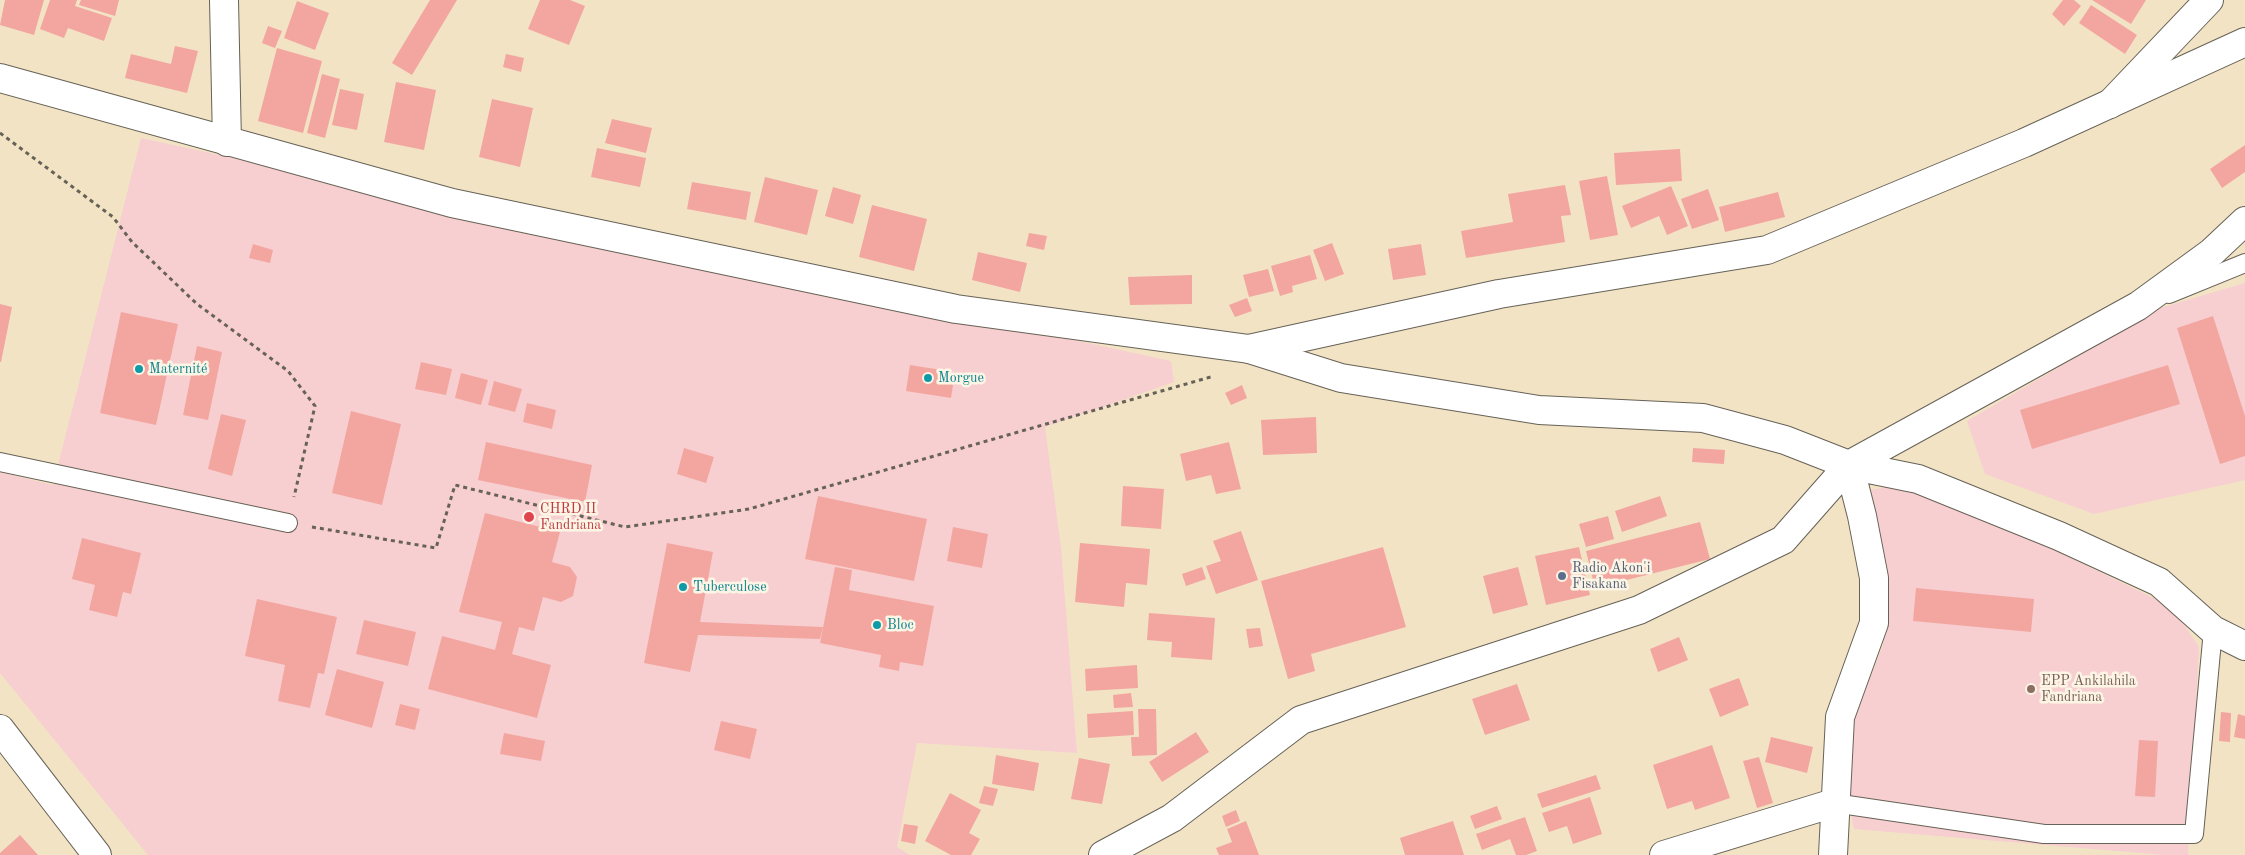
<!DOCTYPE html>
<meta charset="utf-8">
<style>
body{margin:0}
canvas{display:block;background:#f2e3c5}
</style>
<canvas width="2245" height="855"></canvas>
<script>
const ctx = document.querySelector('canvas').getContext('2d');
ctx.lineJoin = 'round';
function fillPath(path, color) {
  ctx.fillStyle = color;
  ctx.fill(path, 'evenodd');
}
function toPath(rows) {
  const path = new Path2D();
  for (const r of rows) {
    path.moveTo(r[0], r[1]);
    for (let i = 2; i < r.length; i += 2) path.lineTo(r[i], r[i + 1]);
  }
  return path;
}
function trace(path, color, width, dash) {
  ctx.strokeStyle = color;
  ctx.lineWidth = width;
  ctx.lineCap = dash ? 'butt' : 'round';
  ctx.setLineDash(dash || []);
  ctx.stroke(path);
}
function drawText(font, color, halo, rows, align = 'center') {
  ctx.font = font + ' "Old Standard TT",serif';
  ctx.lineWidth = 5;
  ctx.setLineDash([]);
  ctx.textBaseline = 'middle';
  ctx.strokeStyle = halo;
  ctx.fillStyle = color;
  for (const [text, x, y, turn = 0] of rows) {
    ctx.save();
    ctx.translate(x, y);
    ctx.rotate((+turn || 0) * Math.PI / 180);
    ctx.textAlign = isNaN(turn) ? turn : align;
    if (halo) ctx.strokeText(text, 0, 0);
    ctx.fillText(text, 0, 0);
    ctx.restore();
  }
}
fillPath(toPath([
 [141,138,1171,361,1174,382,1045,427,1061,548,1077,753,917,743,897,847,910,855,148,855,0,673,0,472,53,485],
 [2245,283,2245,480,2094,514,1985,474,1967,421,2160,308],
 [1899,485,1974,511,2172,607,2199,647,2188,855,2165,855,1854,829,1849,803,1849,731,1883,645,1887,590,1869,490]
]), '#f7cfd1');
fillPath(toPath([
 [5,0,44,0,34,35,0,25],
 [50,0,77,0,75,6,112,18,104,41,68,28,64,38,40,29],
 [81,0,119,0,115,16,79,5],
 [430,0,457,0,412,75,392,63],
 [540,0,570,0,585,6,569,45,528,29],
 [2063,0,2074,0,2081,6,2064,26,2052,14],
 [2092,0,2146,0,2131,24],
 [297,1,329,13,315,50,284,38],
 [2091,5,2137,35,2125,54,2079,23],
 [268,26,282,31,275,48,262,43],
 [175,46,198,51,187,93,125,78,131,54,171,64],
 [277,48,322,61,303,133,258,121],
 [506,54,524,58,521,72,503,67],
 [322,74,340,79,325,138,307,133],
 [396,82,436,90,424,150,384,142],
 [340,89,364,94,357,130,332,125],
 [492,99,533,108,520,167,479,157],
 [612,119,652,128,646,153,605,143],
 [2245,145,2245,172,2222,188,2210,169],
 [597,148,646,158,640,187,591,177],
 [1680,149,1682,181,1616,185,1614,153],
 [1607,176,1618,235,1590,240,1579,181],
 [765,177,818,190,807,235,754,222],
 [692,182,751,192,746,220,687,209],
 [1565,185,1571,215,1561,216,1565,242,1466,258,1461,231,1513,222,1508,194],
 [1671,186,1688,226,1667,235,1659,216,1631,228,1622,206],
 [833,187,861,195,853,224,825,216],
 [1708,189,1719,220,1692,229,1681,199],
 [1778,192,1785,217,1725,232,1719,207],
 [872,205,927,219,914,271,859,257],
 [1029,233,1047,236,1044,250,1026,246],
 [1332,243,1344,274,1325,281,1313,250],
 [253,244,273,250,270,263,249,258],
 [1421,244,1426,275,1393,280,1388,249],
 [978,252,1027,263,1020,292,972,280],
 [1310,255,1317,279,1292,286,1293,292,1280,296,1271,266],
 [1268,269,1274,291,1249,297,1243,275],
 [1192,275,1192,304,1130,305,1128,277],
 [1247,298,1252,311,1235,317,1229,305],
 [0,304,12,307,1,362,0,362],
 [121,312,178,324,156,425,100,413],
 [2213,316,2245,416,2245,456,2220,464,2177,328],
 [197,346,222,352,208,420,183,415],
 [421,362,452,369,446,395,415,389],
 [910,365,948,371,947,384,953,385,951,398,906,391],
 [2168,365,2180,404,2032,449,2020,410],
 [461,373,488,380,481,405,455,398],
 [494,381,522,389,515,412,488,405],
 [1242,385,1247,398,1231,405,1225,393],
 [527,403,556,410,552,429,523,422],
 [351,411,401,424,382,505,332,493],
 [221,414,246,420,232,476,208,469],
 [1316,417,1317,453,1263,455,1261,420],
 [486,442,592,465,585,502,478,480],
 [1229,442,1241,489,1216,494,1211,475,1186,481,1180,454],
 [684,448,714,457,706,483,677,474],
 [1693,448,1725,450,1724,464,1692,462],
 [1123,486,1164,489,1161,529,1121,526],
 [818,496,927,519,914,581,805,559],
 [1660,496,1667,516,1622,532,1615,511],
 [485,513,560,532,552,562,570,567,577,577,573,596,561,602,543,597,534,631,519,627,512,654,551,665,537,718,428,689,442,636,495,650,502,622,459,612],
 [1608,516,1614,539,1586,547,1579,524],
 [1700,522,1710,559,1595,588,1586,551],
 [953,527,988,534,982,568,947,561],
 [1241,531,1258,580,1216,594,1206,566,1221,561,1213,541],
 [82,538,141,553,131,594,123,592,117,617,89,610,95,585,72,579],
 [667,543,713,552,700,622,823,627,820,639,698,635,690,672,644,663],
 [1080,543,1150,549,1147,585,1126,583,1124,607,1075,602],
 [1383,547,1406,627,1311,654,1315,671,1288,679,1261,581],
 [1579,547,1590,595,1546,605,1535,556],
 [835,567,852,570,849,590,934,606,923,666,900,662,899,671,879,667,881,655,820,643],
 [1202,567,1206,579,1186,586,1182,574],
 [1518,567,1528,605,1493,614,1483,576],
 [1916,588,2034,599,2031,632,1913,621],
 [257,599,337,617,324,674,318,673,310,708,278,701,285,665,245,656],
 [1149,613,1215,618,1212,660,1171,657,1172,642,1147,640],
 [364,620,416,632,408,666,356,654],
 [1260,628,1263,646,1249,648,1246,629],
 [1679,637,1688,660,1658,672,1650,649],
 [1137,665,1138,688,1086,691,1085,669],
 [337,669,384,682,372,728,325,715],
 [1739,678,1749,705,1720,717,1709,689],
 [1517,684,1530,720,1485,735,1472,699],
 [1131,693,1133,707,1114,708,1113,695],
 [400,704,420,709,415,730,395,725],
 [1138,709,1156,709,1157,755,1132,756,1131,737,1139,737],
 [1133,711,1134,735,1088,738,1087,714],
 [2221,712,2231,713,2230,742,2219,741],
 [2238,714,2245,716,2245,739,2234,737],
 [721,721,757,729,750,759,714,750],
 [1196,732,1209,752,1162,782,1149,762],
 [504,733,545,741,541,761,500,754],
 [1771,737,1813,747,1807,773,1765,762],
 [2139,740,2158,741,2155,797,2135,796],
 [1712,745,1730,798,1695,810,1692,801,1667,809,1653,765],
 [996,755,1039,763,1034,791,992,784],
 [1759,757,1773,803,1757,808,1743,761],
 [1079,758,1110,764,1102,804,1071,799],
 [1596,775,1601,789,1542,808,1537,794],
 [984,786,998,789,993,806,979,803],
 [950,793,981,810,969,833,980,839,971,855,951,855,925,841],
 [1590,797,1602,834,1573,844,1567,826,1549,832,1542,813],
 [1497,806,1502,819,1475,829,1470,816],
 [1236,810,1240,821,1226,827,1222,816],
 [1525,817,1537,851,1526,855,1516,855,1510,839,1482,850,1476,834],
 [1246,821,1259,855,1219,855,1216,848,1232,842,1227,829],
 [1453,821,1464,855,1405,855,1400,838],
 [904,824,918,826,915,844,901,841],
 [20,835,38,855,0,855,0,853]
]), '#f3a6a0');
const lane = toPath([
 [2169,294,2245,263],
 [0,462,288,523],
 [1834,803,2044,834,2194,834,2213,630]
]);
const street = toPath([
 [224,0,227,142],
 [2110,104,2209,0],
 [1249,349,1341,378,1539,410,1703,418,1785,440,1849,465,1918,479,2059,536,2159,582,2213,630,2245,646],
 [0,729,97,855],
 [1103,855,1172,818,1301,720,1639,610,1783,540,1849,465,2138,306,2212,252,2245,221],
 [1664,855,1834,803],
 [1833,855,1840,717,1874,623,1874,578,1862,516,1849,465]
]);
const secondary = toPath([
 [0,78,452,203,956,309,1249,349,1499,294,1767,250,2024,143,2245,42]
]);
trace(lane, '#676257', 20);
trace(street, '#676257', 30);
trace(secondary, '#676257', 30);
trace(toPath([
 [0,133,113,217,132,242,197,304,288,371,315,406,294,497],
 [312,527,436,548,455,485,625,527,749,509,1214,376]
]), '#676257', 3, [4, 4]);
trace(lane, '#fff', 18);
trace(street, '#fff', 28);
trace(secondary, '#fff', 28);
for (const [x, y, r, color] of [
 [139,369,5,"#0f9aa8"],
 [928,378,5,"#0f9aa8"],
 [529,517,6,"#e0444e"],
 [1562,576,5,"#5c6f8a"],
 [683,587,5,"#0f9aa8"],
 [877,625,5,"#0f9aa8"],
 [2031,689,5,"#8d6e63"]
]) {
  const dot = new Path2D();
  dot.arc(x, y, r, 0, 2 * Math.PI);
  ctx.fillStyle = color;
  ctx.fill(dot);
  trace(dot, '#fcf5e5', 2);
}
drawText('14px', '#0d838f', '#fcf5e5', [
 ["Maternité",149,369],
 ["Morgue",938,378],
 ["Tuberculose",693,587],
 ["Bloc",887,625]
], 'left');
drawText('14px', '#be3a42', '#fcf5e5', [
 ["CHRD II",540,509],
 ["Fandriana",540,525]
], 'left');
drawText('14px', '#4e5e75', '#fcf5e5', [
 ["Radio Akon'i",1572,568],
 ["Fisakana",1572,584]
], 'left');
drawText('14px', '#785e54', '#fcf5e5', [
 ["EPP Ankilahila",2041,681],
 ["Fandriana",2041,697]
], 'left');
</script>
